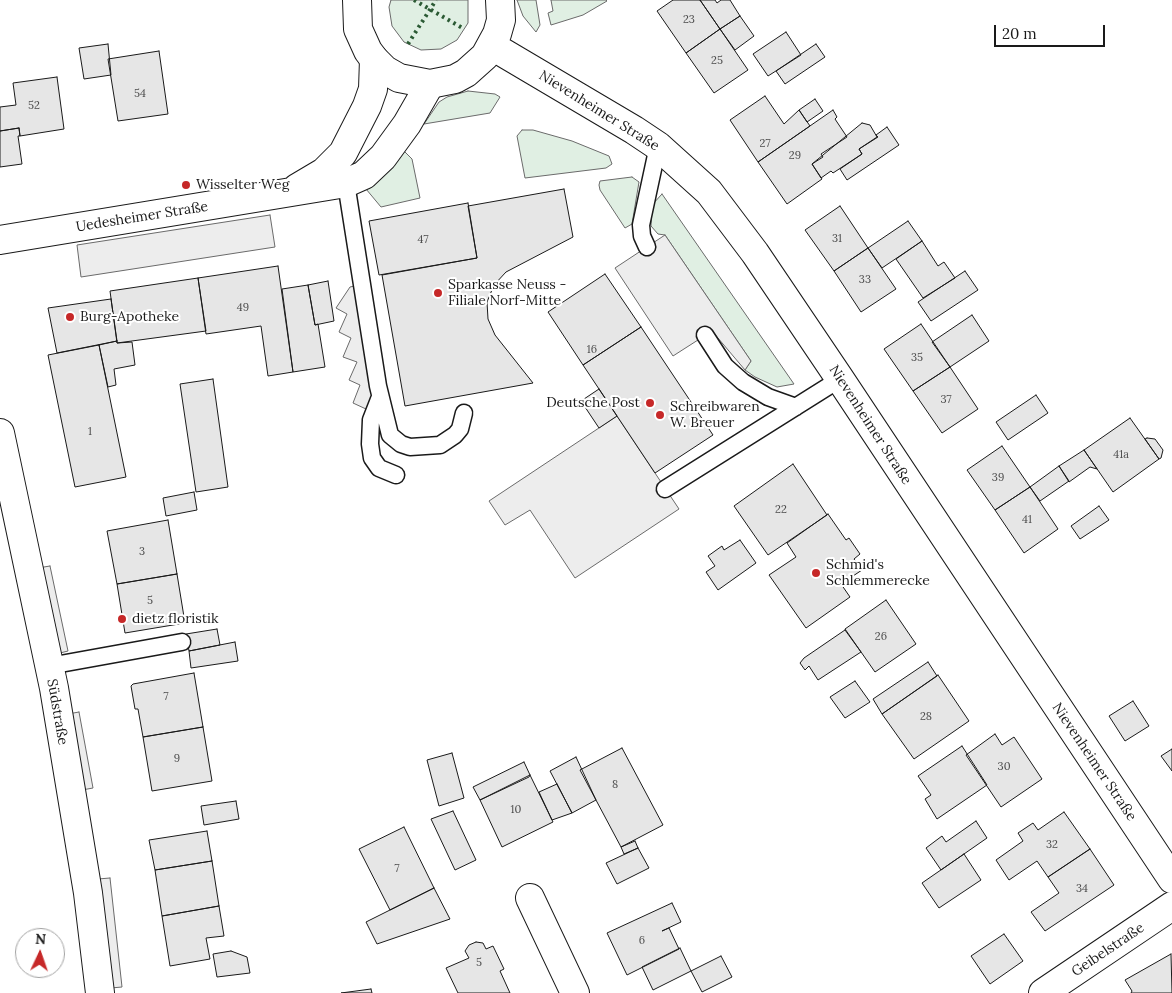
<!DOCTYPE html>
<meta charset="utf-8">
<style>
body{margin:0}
#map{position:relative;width:1172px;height:993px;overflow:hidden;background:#fff;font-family:Lora,serif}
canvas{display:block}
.north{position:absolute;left:15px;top:928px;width:50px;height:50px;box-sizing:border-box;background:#fff;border:1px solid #a3a3a3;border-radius:50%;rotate:3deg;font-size:14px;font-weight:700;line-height:20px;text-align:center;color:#1a1a1a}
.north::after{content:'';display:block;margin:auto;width:18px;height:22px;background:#c62828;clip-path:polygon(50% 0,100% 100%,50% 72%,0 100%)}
.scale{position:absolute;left:994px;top:25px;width:111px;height:22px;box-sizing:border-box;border:2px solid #1a1a1a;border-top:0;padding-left:6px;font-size:15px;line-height:18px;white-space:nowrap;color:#1a1a1a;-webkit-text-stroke:4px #fff;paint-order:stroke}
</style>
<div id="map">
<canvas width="1172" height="993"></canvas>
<div class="north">N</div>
<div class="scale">20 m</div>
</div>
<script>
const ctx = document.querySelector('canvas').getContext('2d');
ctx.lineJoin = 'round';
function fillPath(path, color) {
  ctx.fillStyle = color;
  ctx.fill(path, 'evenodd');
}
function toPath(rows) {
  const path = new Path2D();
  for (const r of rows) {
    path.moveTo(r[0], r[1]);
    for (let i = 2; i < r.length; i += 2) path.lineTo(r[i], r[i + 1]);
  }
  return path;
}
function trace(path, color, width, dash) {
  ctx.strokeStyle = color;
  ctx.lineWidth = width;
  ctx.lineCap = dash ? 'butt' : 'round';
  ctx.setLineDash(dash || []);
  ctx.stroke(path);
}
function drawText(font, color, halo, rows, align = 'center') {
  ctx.font = font + ' Lora,serif';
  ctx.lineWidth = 4;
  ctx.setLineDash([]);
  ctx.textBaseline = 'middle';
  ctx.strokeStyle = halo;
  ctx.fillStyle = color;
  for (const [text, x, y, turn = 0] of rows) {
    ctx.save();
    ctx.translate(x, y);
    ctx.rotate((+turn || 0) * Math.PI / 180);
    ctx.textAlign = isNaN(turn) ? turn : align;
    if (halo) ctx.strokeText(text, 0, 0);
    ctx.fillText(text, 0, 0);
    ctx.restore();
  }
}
const green = toPath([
 [391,0,468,0,468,23,457,40,441,49,421,50,404,42,392,26,389,7,391,0],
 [517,0,536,0,540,25,536,32,523,16,517,0],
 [551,0,606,0,607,1,583,15,551,25,548,13,553,11,551,0],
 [468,91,495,94,500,97,490,113,424,124,439,102,447,97,468,91],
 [522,130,533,130,572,141,609,156,612,164,606,168,525,178,517,136,522,130],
 [404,151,412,159,420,198,381,207,366,189,404,151],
 [632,177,639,182,632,224,625,228,600,190,599,185,600,181,632,177],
 [662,194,794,384,777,387,755,377,745,370,751,361,665,235,658,234,651,226,652,205,662,194]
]);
fillPath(green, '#e0efe3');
trace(green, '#6a6a6a', 1);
const parking = toPath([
 [270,215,275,247,81,277,77,245,270,215],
 [665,235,751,361,745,370,712,331,673,356,615,268,665,235],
 [363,284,378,386,366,409,353,403,360,385,349,380,357,362,343,357,351,338,339,332,347,314,336,308,350,287,363,284],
 [617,416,679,509,575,578,530,510,505,525,489,501,617,416],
 [50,566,68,651,56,654,38,568,50,566],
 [79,712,93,788,82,790,68,714,79,712],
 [110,878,122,987,111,988,98,879,110,878]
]);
fillPath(parking, '#ededed');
trace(parking, '#6a6a6a', 1);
const building = toPath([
 [673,0,700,0,720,29,686,53,657,11,673,0],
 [700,0,715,0,717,3,721,0,730,0,740,16,720,29,700,0],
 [740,16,754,36,735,50,720,29,740,16],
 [720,29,748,70,714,93,686,53,720,29],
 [786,32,801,55,768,76,753,54,786,32],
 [108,44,111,75,84,79,79,48,108,44],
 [816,44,825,57,785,84,776,71,816,44],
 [159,51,168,114,118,121,108,59,159,51],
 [57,77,64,129,20,136,19,128,0,131,0,107,16,105,13,83,57,77],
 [765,96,784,124,799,110,810,126,758,162,730,120,765,96],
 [815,99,823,111,807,122,799,110,815,99],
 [833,110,837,117,835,119,847,137,821,154,823,157,812,164,822,179,787,204,758,162,833,110],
 [862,123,870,125,877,137,859,149,862,154,833,173,831,171,821,178,812,164,862,123],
 [887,127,899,145,847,180,840,169,862,154,859,149,878,137,876,135,887,127],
 [19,128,20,136,18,136,22,164,0,167,0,131,19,128],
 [564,189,573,237,506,272,494,285,487,302,488,319,495,335,533,383,405,406,382,275,477,258,468,206,564,189],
 [468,203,477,258,379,275,369,221,468,203],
 [840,206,868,248,834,271,805,230,840,206],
 [908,221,922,241,882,268,868,248,908,221],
 [922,241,938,266,944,262,955,278,923,298,896,259,922,241],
 [868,248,896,289,861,312,834,271,868,248],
 [278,266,293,372,268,376,261,326,206,334,198,278,278,266],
 [965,271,978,290,931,321,918,302,965,271],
 [605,274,641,327,583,365,548,312,605,274],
 [198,278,206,331,117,343,110,291,198,278],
 [328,281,334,321,315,325,308,285,328,281],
 [308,285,315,325,318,324,325,367,293,372,282,289,308,285],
 [111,299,117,341,57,353,48,308,111,299],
 [972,315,989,341,950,367,932,342,972,315],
 [921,324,950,367,913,391,884,349,921,324],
 [641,327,713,435,655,473,583,365,641,327],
 [117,341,117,343,132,342,135,365,114,369,116,385,108,387,99,345,117,341],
 [99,345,126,477,75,487,48,355,99,345],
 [950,367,978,409,942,433,913,391,950,367],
 [213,379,228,487,196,492,180,384,213,379],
 [599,389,617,416,599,428,581,401,599,389],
 [1036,395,1048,413,1008,440,996,422,1036,395],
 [1130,418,1159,459,1113,492,1084,450,1130,418],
 [1147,438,1155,439,1163,450,1161,458,1159,459,1145,439,1147,438],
 [1002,446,1030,487,995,510,967,470,1002,446],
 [1084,450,1097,469,1090,467,1069,482,1059,466,1084,450],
 [793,464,827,515,768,555,734,506,793,464],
 [1059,466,1069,481,1040,501,1030,487,1059,466],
 [1030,487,1058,529,1024,553,995,510,1030,487],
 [194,492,197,510,166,516,163,498,194,492],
 [1099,506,1109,520,1080,539,1071,526,1099,506],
 [828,514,846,540,849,538,860,554,854,559,862,570,841,584,850,597,806,628,769,575,796,557,787,543,828,514],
 [168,520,177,574,117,584,107,531,168,520],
 [740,540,756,563,718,590,706,572,715,566,708,556,722,546,724,550,740,540],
 [177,574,185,623,125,633,117,584,177,574],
 [886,600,916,644,875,672,845,629,886,600],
 [217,629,220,645,189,651,186,634,217,629],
 [845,630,861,652,818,680,809,666,805,670,800,663,804,658,845,630],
 [235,642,238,661,191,668,189,651,235,642],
 [928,662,937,676,882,714,873,699,928,662],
 [194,673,203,727,143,737,138,709,135,709,131,686,133,684,194,673],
 [938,675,969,721,914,759,882,714,938,675],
 [855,681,870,702,845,718,830,697,855,681],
 [1133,701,1149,726,1125,741,1109,716,1133,701],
 [203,727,212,781,152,791,143,737,203,727],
 [995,734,1002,745,1014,737,1042,779,1001,807,966,755,995,734],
 [962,746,987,785,937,819,925,799,931,795,918,776,962,746],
 [622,748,663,825,621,847,580,770,622,748],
 [1172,749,1172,771,1161,756,1172,749],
 [452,753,464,798,439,806,427,760,452,753],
 [576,757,596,800,572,813,550,771,576,757],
 [524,762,530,775,529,777,480,800,473,787,524,762],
 [530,775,553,822,502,847,480,800,530,775],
 [557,784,572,813,552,820,539,792,557,784],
 [236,801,239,819,204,825,201,806,236,801],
 [453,811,476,860,455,870,431,819,453,811],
 [1064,812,1090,849,1048,877,1037,861,1009,880,996,860,1023,841,1018,833,1033,823,1038,830,1064,812],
 [976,821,987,838,941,870,926,848,942,836,946,842,976,821],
 [404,827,434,888,390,910,359,849,404,827],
 [207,831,212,861,155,870,149,840,207,831],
 [635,841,638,848,624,854,621,847,635,841],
 [638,848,649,868,617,884,606,863,638,848],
 [1090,849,1114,885,1045,931,1031,912,1059,893,1048,877,1090,849],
 [964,854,981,880,939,908,922,883,964,854],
 [212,861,219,906,162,916,155,870,212,861],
 [434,888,450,919,377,944,366,922,434,888],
 [672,903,681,922,662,931,669,928,679,949,627,975,607,933,672,903],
 [219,906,224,936,206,938,210,959,170,966,162,916,219,906],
 [1004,934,1023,961,990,984,971,956,1004,934],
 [476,942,483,943,486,949,493,946,504,969,500,971,510,993,458,993,446,968,469,958,465,951,469,945,476,942],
 [680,948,691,971,653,990,642,967,680,948],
 [231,951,247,957,250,973,217,977,213,954,231,951],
 [1171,954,1172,993,1131,993,1132,991,1125,980,1171,954],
 [721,956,732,977,702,992,691,971,721,956],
 [371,989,372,993,341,993,371,989]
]);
fillPath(building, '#e6e6e6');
trace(building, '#1a1a1a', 1);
const lane = toPath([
 [346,183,378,386,390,435,401,444,410,447,440,445,455,435,460,429,464,413],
 [647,247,642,236,641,225,658,146],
 [705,335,725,366,743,382,768,397,796,407],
 [380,397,371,420,370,444,372,458,379,468,396,475],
 [665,489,840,379],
 [49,666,182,642]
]);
const street = toPath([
 [297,188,324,172,343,153,367,106,373,89,374,59],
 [0,240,346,183,364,175,383,157,407,124,430,84],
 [0,433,54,688,88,893,100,993],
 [530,898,575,993],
 [1043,993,1172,906]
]);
const secondary = toPath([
 [357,0,358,29,368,51,374,59,385,70,399,78,430,84,455,79,466,73,485,56,497,34,501,20,500,0],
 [492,46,634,130,658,146,709,192,755,253,840,379,1172,879]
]);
trace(lane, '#1a1a1a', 19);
trace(street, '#1a1a1a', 30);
trace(secondary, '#1a1a1a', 30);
trace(lane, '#fff', 16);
trace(street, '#fff', 28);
trace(secondary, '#fff', 28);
trace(toPath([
 [414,0,464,29],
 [408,44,436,0]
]), '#2b5a34', 4, [2.5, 4]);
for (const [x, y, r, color] of [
 [186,185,5,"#c62828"],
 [438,293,5,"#c62828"],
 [70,317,5,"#c62828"],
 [650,403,5,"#c62828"],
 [660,415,5,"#c62828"],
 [816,573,5,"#c62828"],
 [122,619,5,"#c62828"]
]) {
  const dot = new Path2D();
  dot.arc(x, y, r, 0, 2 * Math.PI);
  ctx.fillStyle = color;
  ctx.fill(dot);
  trace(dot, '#fff', 2);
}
drawText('11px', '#4d4d4d', null, [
 ["23",689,20],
 ["25",717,61],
 ["54",140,94],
 ["52",34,106],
 ["27",765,144],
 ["29",795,156],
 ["31",837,239],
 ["47",423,240],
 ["33",865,280],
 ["49",243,308],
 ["16",592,350],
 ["35",917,358],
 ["37",946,400],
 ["1",90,432],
 ["41a",1121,455],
 ["39",998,478],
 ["22",781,510],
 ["41",1027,520],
 ["3",142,552],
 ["5",150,601],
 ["26",881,637],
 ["7",166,697],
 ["28",926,717],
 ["9",177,759],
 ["30",1004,767],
 ["8",615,785],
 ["10",516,810],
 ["32",1052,845],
 ["7",397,869],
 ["34",1082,889],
 ["6",642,941],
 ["5",479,963]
]);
drawText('14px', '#1a1a1a', '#fff', [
 ["Nievenheimer Straße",599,111,32],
 ["Uedesheimer Straße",142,217,-9],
 ["Nievenheimer Straße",870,425,57],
 ["Südstraße",57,712,80],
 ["Nievenheimer Straße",1094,762,56],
 ["Geibelstraße",1108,950,-34]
]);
drawText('14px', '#1a1a1a', '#fff', [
 ["Wisselter Weg",196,185],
 ["Sparkasse Neuss -",448,285],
 ["Filiale Norf-Mitte",448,301],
 ["Burg-Apotheke",80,317],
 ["Deutsche Post",640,403,"right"],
 ["Schreibwaren",670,407],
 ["W. Breuer",670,423],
 ["Schmid's",826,565],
 ["Schlemmerecke",826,581],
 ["dietz floristik",132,619]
], 'left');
</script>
